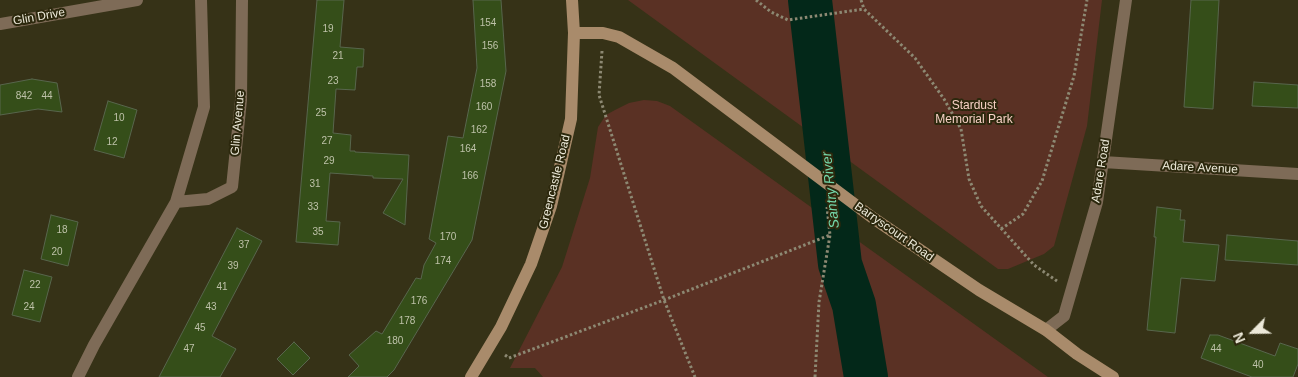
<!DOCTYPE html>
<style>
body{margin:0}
#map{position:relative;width:1298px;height:377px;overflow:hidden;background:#363217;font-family:Helvetica,sans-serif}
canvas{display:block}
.north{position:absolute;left:1228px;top:307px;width:50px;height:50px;-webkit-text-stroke:4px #2c280d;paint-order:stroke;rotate:247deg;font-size:14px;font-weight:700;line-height:20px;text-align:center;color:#ece9d9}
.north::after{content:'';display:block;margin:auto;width:18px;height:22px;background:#ece9d9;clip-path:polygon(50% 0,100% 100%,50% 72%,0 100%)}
</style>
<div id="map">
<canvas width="1298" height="377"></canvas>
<div class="north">N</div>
</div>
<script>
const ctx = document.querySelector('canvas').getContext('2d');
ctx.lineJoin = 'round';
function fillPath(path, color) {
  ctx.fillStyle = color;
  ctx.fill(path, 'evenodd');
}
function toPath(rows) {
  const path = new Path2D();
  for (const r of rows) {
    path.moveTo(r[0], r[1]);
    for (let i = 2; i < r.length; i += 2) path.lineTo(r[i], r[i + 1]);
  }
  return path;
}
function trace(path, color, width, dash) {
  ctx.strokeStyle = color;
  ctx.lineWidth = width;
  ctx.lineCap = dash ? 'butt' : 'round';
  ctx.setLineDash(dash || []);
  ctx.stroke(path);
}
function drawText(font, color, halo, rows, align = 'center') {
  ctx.font = font + ' Helvetica,sans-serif';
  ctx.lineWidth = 4;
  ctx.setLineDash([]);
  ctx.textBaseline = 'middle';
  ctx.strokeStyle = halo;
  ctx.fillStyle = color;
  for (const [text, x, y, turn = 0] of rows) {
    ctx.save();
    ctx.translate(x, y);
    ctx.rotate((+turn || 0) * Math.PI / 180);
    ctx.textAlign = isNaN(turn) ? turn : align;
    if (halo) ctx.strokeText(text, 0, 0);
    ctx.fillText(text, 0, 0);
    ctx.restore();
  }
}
fillPath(toPath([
 [628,0,1102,0,1087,126,1054,246,1044,254,1008,269,998,269],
 [644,100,657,101,670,106,1048,377,543,377,535,368,510,368,562,267,590,178,598,127,606,115,615,110,629,103]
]), '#5a3124');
trace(toPath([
 [810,0,840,264,854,305,866,377]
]), '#032819', 44);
const building = toPath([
 [317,0,344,0,340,47,364,49,363,67,357,67,355,90,336,89,333,133,351,135,350,151,355,151,355,152,409,155,405,225,383,213,403,179,373,178,373,176,330,173,326,221,340,222,338,245,296,242,317,0],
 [473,0,501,0,506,71,472,240,394,370,387,377,348,377,359,366,349,355,376,331,382,334,416,278,421,279,424,265,436,243,429,239,448,136,463,138,477,68,473,0],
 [1191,0,1219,0,1213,109,1184,107,1191,0],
 [32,79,57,83,62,112,38,109,0,115,0,85,32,79],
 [1254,82,1298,85,1298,108,1252,106,1254,82],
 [108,101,137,110,124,158,94,150,108,101],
 [1157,207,1181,210,1180,220,1185,220,1183,242,1219,245,1215,281,1181,278,1175,333,1147,330,1156,237,1154,237,1157,207],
 [51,215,78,222,68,266,41,259,51,215],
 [237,228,262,241,212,336,236,349,220,377,159,377,237,228],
 [1227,235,1298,241,1298,265,1225,260,1227,235],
 [24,270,52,277,40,322,12,315,24,270],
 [1210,335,1218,335,1275,356,1280,343,1298,349,1298,364,1293,377,1252,377,1201,358,1210,335],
 [294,342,310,358,293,375,277,359,294,342]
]);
fillPath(building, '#354e19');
trace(building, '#58664d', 1);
trace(toPath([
 [756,0,771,12,788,20,864,9],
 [861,0,864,9,915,58,944,99,961,129,969,179,981,206,1034,265,1057,281],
 [602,51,599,95,664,300,695,377],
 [1001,229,1023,214,1042,181,1074,76,1087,0],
 [505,355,509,358,664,300,830,235,827,207],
 [815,377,819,302,830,235]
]), '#8d8973', 3, [2.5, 2.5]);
trace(toPath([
 [0,24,137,0],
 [1103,162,1298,174],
 [176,202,208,199,232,187,241,100,242,0],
 [1046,330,1064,316,1097,202,1126,0],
 [78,377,94,345,176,202,204,107,201,0]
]), '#7e6b57', 12);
trace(toPath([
 [574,33,603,33,619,37,673,68,873,218,979,290,1046,330,1077,354,1113,377],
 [471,377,501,327,531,264,551,206,571,119,574,33,572,0]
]), '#a98b6b', 12);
drawText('10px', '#bec2a9', null, [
 ["154",488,23],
 ["19",328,29],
 ["156",490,46],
 ["21",338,56],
 ["23",333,81],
 ["158",488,84],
 ["842",24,96],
 ["44",47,96],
 ["160",484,107],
 ["25",321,113],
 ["10",119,118],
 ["162",479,130],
 ["27",327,141],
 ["12",112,142],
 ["164",468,149],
 ["29",329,161],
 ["166",470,176],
 ["31",315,184],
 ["33",313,207],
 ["18",62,230],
 ["35",318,232],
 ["170",448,237],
 ["37",244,245],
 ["20",57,252],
 ["174",443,261],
 ["39",233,266],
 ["22",35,285],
 ["41",222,287],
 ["176",419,301],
 ["24",29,307],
 ["43",211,307],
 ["178",407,321],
 ["45",200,328],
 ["180",395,341],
 ["47",189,349],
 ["44",1216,349],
 ["40",1258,365]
]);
drawText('12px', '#ece9d9', '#2c280d', [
 ["Glin Drive",39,17,-10],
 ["Glin Avenue",238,123,-85],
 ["Adare Avenue",1200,168,3],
 ["Adare Road",1101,171,-81],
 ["Greencastle Road",555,182,-76],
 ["Barryscourt Road",894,232,35]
]);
drawText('12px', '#f6d0c4', '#2c280d', [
 ["Stardust",974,106],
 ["Memorial Park",974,120]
]);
drawText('italic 14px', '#74d6a9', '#2c280d', [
 ["Santry River",831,190,-96]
]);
</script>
